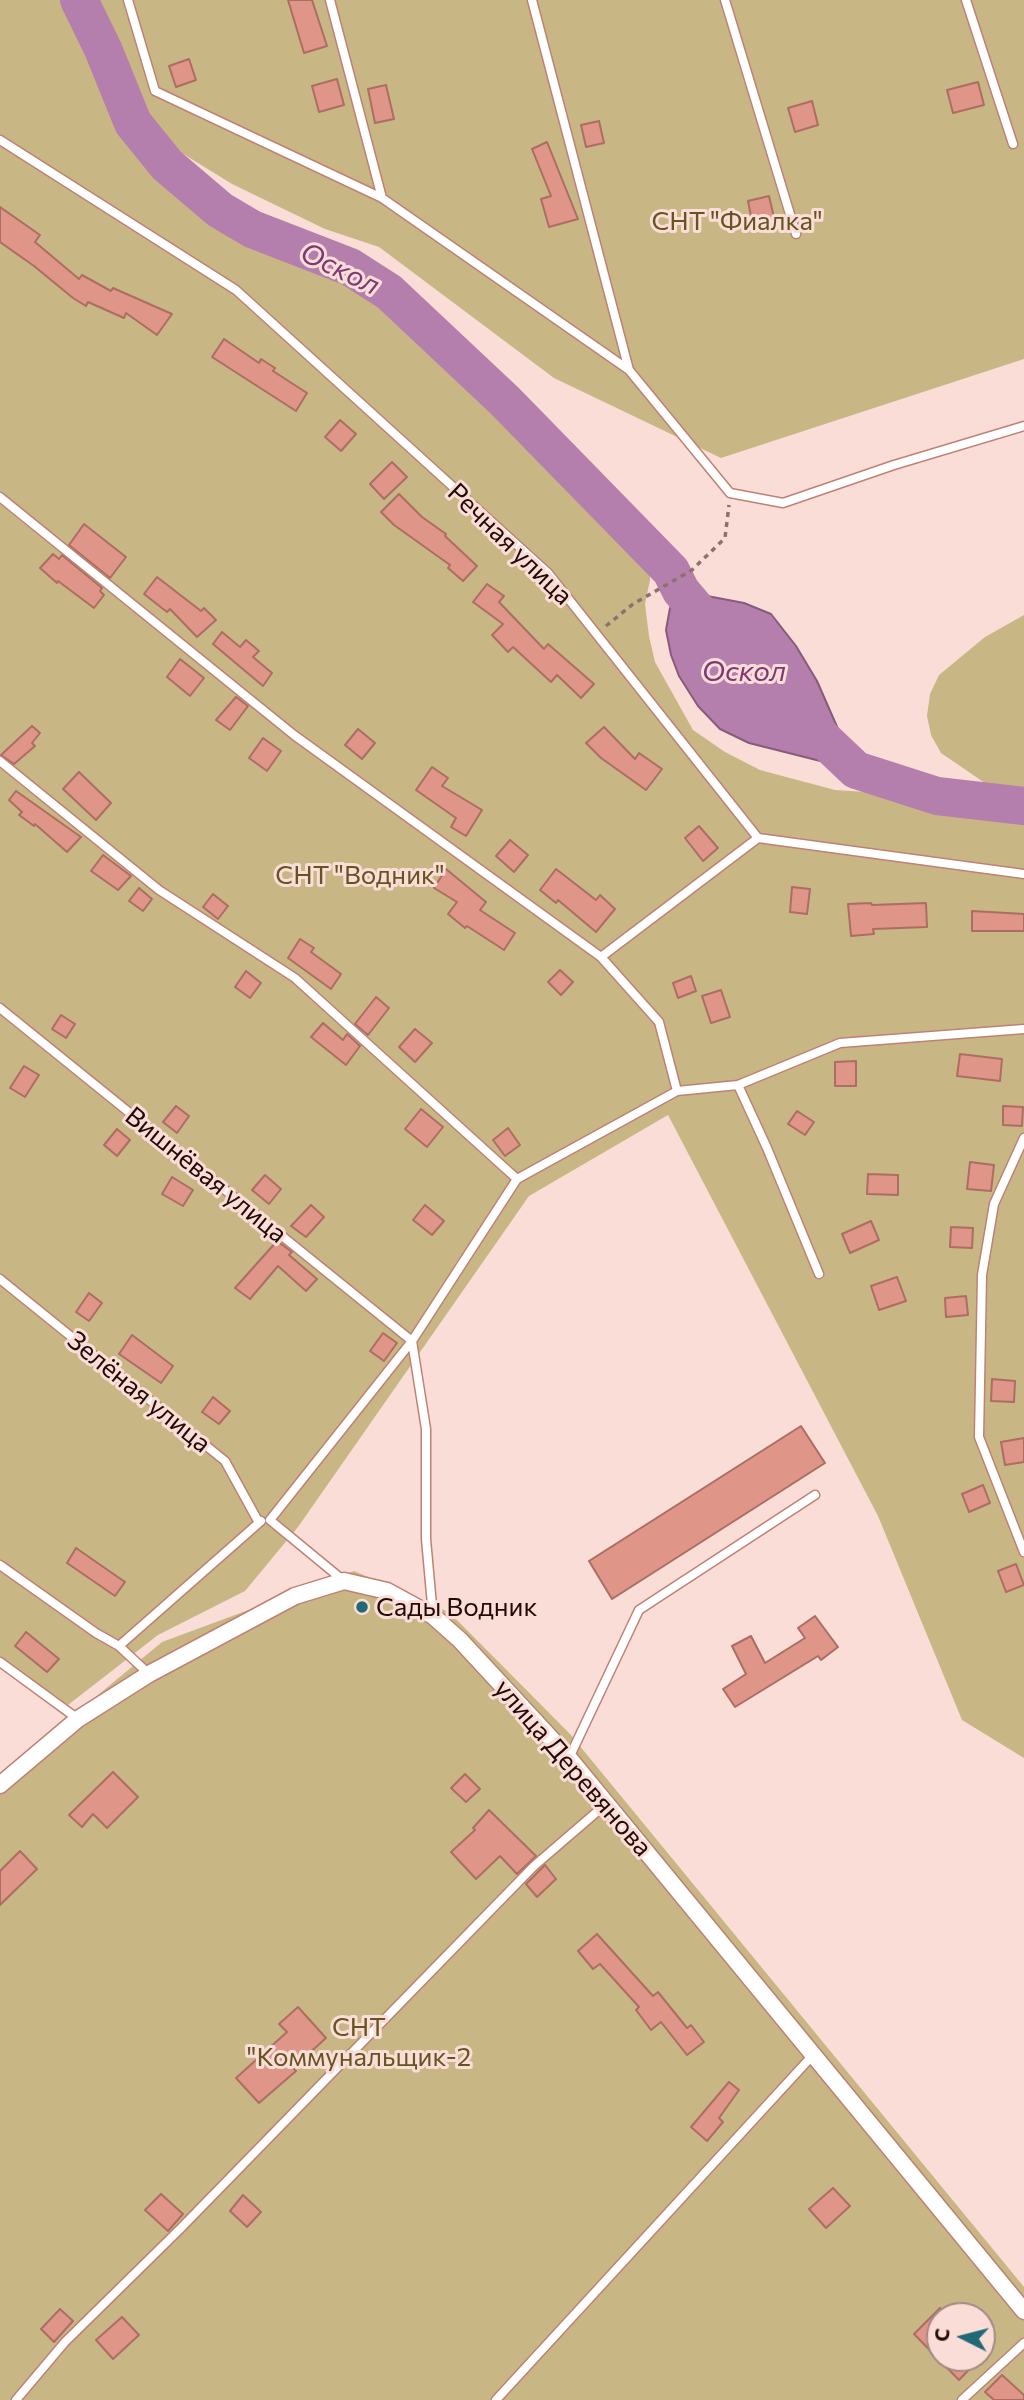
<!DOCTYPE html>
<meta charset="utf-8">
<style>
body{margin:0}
#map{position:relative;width:1024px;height:2400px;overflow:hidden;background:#faddd7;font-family:Commissioner,sans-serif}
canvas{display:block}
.north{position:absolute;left:926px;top:2302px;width:70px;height:70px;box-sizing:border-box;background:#faddd7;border:2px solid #a48984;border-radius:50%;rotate:276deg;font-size:19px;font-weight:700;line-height:28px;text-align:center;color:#220a07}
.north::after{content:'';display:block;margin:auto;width:24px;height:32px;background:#216976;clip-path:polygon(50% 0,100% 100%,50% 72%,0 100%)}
</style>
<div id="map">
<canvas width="1024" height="2400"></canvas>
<div class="north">С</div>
</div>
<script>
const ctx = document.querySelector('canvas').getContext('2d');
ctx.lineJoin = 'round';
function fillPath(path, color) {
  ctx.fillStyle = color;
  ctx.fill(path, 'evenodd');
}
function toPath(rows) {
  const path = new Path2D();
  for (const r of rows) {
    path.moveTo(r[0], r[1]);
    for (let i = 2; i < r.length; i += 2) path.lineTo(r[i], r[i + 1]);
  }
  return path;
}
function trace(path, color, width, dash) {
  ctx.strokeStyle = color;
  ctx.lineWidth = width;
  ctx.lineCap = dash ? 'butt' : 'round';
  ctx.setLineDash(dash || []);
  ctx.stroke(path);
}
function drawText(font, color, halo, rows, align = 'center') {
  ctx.font = font + ' Commissioner,sans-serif';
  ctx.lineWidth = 6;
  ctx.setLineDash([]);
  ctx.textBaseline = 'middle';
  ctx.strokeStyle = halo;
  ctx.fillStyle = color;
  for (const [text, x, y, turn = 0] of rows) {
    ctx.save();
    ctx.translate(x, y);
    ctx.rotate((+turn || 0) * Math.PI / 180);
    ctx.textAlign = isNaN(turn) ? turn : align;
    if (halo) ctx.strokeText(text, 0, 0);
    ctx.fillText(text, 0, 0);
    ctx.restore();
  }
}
fillPath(toPath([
 [0,0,60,0,89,54,118,131,156,172,208,219,250,241,343,282,381,302,498,411,650,571,650,580,645,604,649,636,655,662,693,730,725,752,760,770,835,790,897,794,933,811,960,816,1024,822,1024,1758,962,1720,878,1516,668,1115,529,1196,298,1527,245,1591,158,1635,68,1705,0,1661],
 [79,0,1024,0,1024,359,721,458,554,378,379,247,325,229,232,184,133,123,103,49],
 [1024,615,1024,798,998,792,941,753,931,735,927,716,930,694,939,675,985,637],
 [354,1571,449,1612,570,1734,1024,2287,1024,2400,0,2400,0,1793,69,1719,162,1642],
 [940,2316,982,2316,982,2358,940,2358]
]), '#c8b785');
const water = toPath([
 [681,591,744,603,771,614,796,646,817,681,856,770,749,743,720,729,698,706,679,676,671,655,666,630,670,608,681,591]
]);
fillPath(water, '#b47ead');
trace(water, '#885b7b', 2);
trace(toPath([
 [79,0,103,49,133,123,167,165,220,210,252,229,350,267,389,292,505,401,671,571,681,591,715,631],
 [817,733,856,770,937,796,1024,806]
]), '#b47ead', 38);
const building = toPath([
 [288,0,312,0,327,46,304,53,288,0],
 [189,59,196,80,176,87,169,66,189,59],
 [337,79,344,105,319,112,312,86,337,79],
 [978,82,984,105,953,113,947,90,978,82],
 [386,85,394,119,375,123,368,89,386,85],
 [812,101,818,125,795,132,788,108,812,101],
 [599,121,604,143,586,147,581,125,599,121],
 [547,142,578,219,549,227,541,199,551,196,532,149,547,142],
 [769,196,776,226,754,231,748,201,769,196],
 [0,207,40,235,35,242,79,279,82,275,111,291,113,288,172,314,157,335,126,313,124,318,88,302,86,306,73,298,34,266,0,242,0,207],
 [224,339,259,363,261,359,275,368,273,371,307,393,296,411,212,357,224,339],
 [340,420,356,434,341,451,325,437,340,420],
 [392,462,407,477,384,499,370,484,392,462],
 [399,494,422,517,446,534,445,536,477,566,463,581,448,568,450,565,394,525,381,512,399,494],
 [84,524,126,557,110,578,69,545,84,524],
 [53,554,59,559,62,555,102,588,100,591,104,595,94,608,58,581,57,583,40,568,53,554],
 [157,577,201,611,204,608,216,620,197,637,170,609,167,612,144,594,157,577],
 [487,584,504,596,499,602,544,649,548,644,594,684,581,698,557,675,551,682,513,647,508,652,492,635,503,624,473,602,487,584],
 [222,632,240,647,246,640,259,651,253,657,272,673,263,686,213,644,222,632],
 [180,659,204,678,190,696,167,677,180,659],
 [236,697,248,706,230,730,216,720,236,697],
 [32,726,40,733,32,743,35,746,14,764,1,755,32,726],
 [604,727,635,759,639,753,662,769,646,790,601,758,586,743,604,727],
 [358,729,375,743,362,759,345,745,358,729],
 [263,738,281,751,267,771,249,758,263,738],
 [432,767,448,778,442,786,482,810,466,836,451,827,456,818,416,790,432,767],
 [79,772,111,803,96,820,63,789,79,772],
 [16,791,81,837,67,852,35,824,34,826,19,815,22,812,9,800,16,791],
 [699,826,718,848,703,861,685,838,699,826],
 [510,840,528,855,514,872,496,856,510,840],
 [103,855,131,876,118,890,91,871,103,855],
 [446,869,486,902,480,910,515,933,504,950,467,926,465,928,448,914,457,902,434,888,446,869],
 [556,869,596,900,600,895,615,909,596,932,558,900,556,903,540,890,556,869],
 [792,887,810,889,807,914,790,912,792,887],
 [139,888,152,899,143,911,129,901,139,888],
 [213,894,228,906,218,919,203,907,213,894],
 [871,903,872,905,926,903,927,927,873,929,874,934,851,936,848,904,871,903],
 [972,911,1024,914,1024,931,972,931,972,911],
 [300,939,314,948,311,952,341,974,331,989,288,958,300,939],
 [560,970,573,982,561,995,548,982,560,970],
 [246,971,261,983,250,998,235,987,246,971],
 [691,976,696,991,678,998,673,983,691,976],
 [721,990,730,1017,711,1023,702,996,721,990],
 [376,997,389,1008,368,1035,355,1024,376,997],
 [61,1015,75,1024,66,1038,52,1029,61,1015],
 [323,1023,343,1040,347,1034,360,1046,346,1065,311,1037,323,1023],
 [415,1029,432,1043,415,1062,399,1047,415,1029],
 [960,1054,1002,1059,1000,1081,957,1076,960,1054],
 [856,1061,856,1086,835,1086,835,1062,856,1061],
 [24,1066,39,1075,25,1097,10,1088,24,1066],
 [176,1106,189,1116,177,1133,163,1122,176,1106],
 [1003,1106,1023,1107,1022,1126,1003,1125,1003,1106],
 [421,1109,443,1127,427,1147,405,1129,421,1109],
 [797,1111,814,1122,805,1135,788,1124,797,1111],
 [508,1128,520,1145,505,1156,493,1140,508,1128],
 [117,1129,130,1140,117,1156,104,1145,117,1129],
 [970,1162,994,1165,991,1191,967,1189,970,1162],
 [868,1174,898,1175,898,1195,867,1194,868,1174],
 [265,1175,281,1189,269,1204,252,1190,265,1175],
 [172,1177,193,1190,183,1206,162,1194,172,1177],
 [311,1205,324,1217,306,1237,291,1226,311,1205],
 [425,1205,444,1221,432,1235,413,1220,425,1205],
 [871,1221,879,1240,850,1253,842,1234,871,1221],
 [951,1227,973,1228,972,1248,950,1247,951,1227],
 [277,1241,292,1252,289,1255,317,1279,306,1291,278,1266,250,1299,235,1288,277,1241],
 [897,1277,906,1301,879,1310,871,1286,897,1277],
 [89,1293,102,1303,89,1321,76,1312,89,1293],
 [966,1296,968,1315,946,1317,945,1298,966,1296],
 [383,1333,397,1343,384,1361,370,1351,383,1333],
 [132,1335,173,1366,161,1383,119,1354,132,1335],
 [992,1379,1015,1381,1014,1402,991,1401,992,1379],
 [213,1397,230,1411,219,1424,202,1412,213,1397],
 [801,1426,825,1463,612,1599,589,1561,801,1426],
 [1024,1438,1024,1462,1005,1465,1001,1442,1024,1438],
 [983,1485,990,1503,969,1512,962,1494,983,1485],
 [76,1548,125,1582,115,1596,67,1563,76,1548],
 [1016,1564,1024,1585,1006,1592,998,1571,1016,1564],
 [815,1616,838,1647,821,1660,818,1656,735,1707,723,1689,746,1674,732,1646,751,1636,765,1663,805,1638,798,1628,815,1616],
 [26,1632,59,1659,47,1672,15,1646,26,1632],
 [113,1772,138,1797,107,1828,93,1814,82,1827,69,1815,113,1772],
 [465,1774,480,1789,466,1802,451,1788,465,1774],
 [489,1810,536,1856,517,1874,500,1856,476,1879,451,1852,475,1830,473,1828,489,1810],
 [20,1851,37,1869,0,1905,0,1871,20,1851],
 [545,1865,556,1879,537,1897,526,1884,545,1865],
 [597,1934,653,1996,658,1992,687,2028,691,2025,704,2042,687,2055,661,2022,651,2030,636,2010,639,2007,600,1964,593,1969,578,1951,597,1934],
 [298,2007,326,2038,293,2068,296,2071,259,2103,236,2078,287,2032,279,2024,298,2007],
 [729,2082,739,2090,719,2118,723,2122,707,2141,691,2127,729,2082],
 [833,2188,850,2206,826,2228,809,2209,833,2188],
 [161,2194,183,2214,168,2231,145,2210,161,2194],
 [243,2195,261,2212,247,2227,230,2211,243,2195],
 [940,2308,940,2358,980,2358,959,2380,914,2334,940,2308],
 [60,2309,73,2321,54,2342,41,2329,60,2309],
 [122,2317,139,2335,113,2359,96,2340,122,2317],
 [1002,2375,1024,2395,1024,2400,994,2400,985,2392,1002,2375]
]);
fillPath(building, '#df9587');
trace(building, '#ac6d62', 2);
const lane = toPath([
 [128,0,155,91,382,198,629,370,730,493,783,503,894,465,1024,426],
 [330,0,382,198],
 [532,0,629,370],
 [725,0,796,234],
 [966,0,1013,144],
 [0,140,236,290,548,573,758,838,1024,874],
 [0,497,294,735,601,957,659,1022,677,1091],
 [0,761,159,890,295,978,517,1179],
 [601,957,758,838],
 [0,1008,412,1341,270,1520,344,1581],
 [738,1085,767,1148,819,1274],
 [1024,1138,994,1204,982,1275,979,1437,1024,1552],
 [0,1279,225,1461,258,1521],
 [0,1565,96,1633,119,1646,149,1674],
 [433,1616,426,1539,426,1429,412,1341,517,1179,677,1091,738,1085,840,1043,1024,1029],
 [119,1646,261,1521],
 [0,1662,78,1719],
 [569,1758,639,1610,815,1495],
 [16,2400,65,2342,180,2229,534,1866,606,1804],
 [496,2400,813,2055],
 [962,2400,1024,2343]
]);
const street = toPath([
 [0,1785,78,1719,149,1674,295,1596,344,1581,387,1591,433,1616,460,1640,569,1758,1024,2311]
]);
trace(lane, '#c18074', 11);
trace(street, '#c18074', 19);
trace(toPath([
 [606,626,633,604,692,570,725,538,729,505]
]), '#8c716d', 3.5, [5, 5]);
trace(lane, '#fff', 8);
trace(street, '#fff', 16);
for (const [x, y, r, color] of [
 [362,1607,7,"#216976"]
]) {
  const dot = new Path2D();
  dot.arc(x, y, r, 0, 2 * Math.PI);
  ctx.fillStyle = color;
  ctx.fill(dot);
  trace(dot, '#faddd7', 2.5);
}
drawText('26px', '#655420', '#faddd7', [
 ["СНТ \"Фиалка\"",737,221],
 ["СНТ \"Водник\"",360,875],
 ["СНТ",359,2027],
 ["\"Коммунальщик-2",359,2057]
]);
drawText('26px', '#220a07', '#faddd7', [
 ["Речная улица",510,544,44],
 ["Вишнёвая улица",206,1175,39],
 ["Зелёная улица",139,1392,39],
 ["улица Деревянова",573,1768,49]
]);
drawText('26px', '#220a07', '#faddd7', [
 ["Сады Водник",376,1607]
], 'left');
drawText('italic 28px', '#7d3976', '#faddd7', [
 ["Оскол",340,269,26],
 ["Оскол",744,672]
]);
</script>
